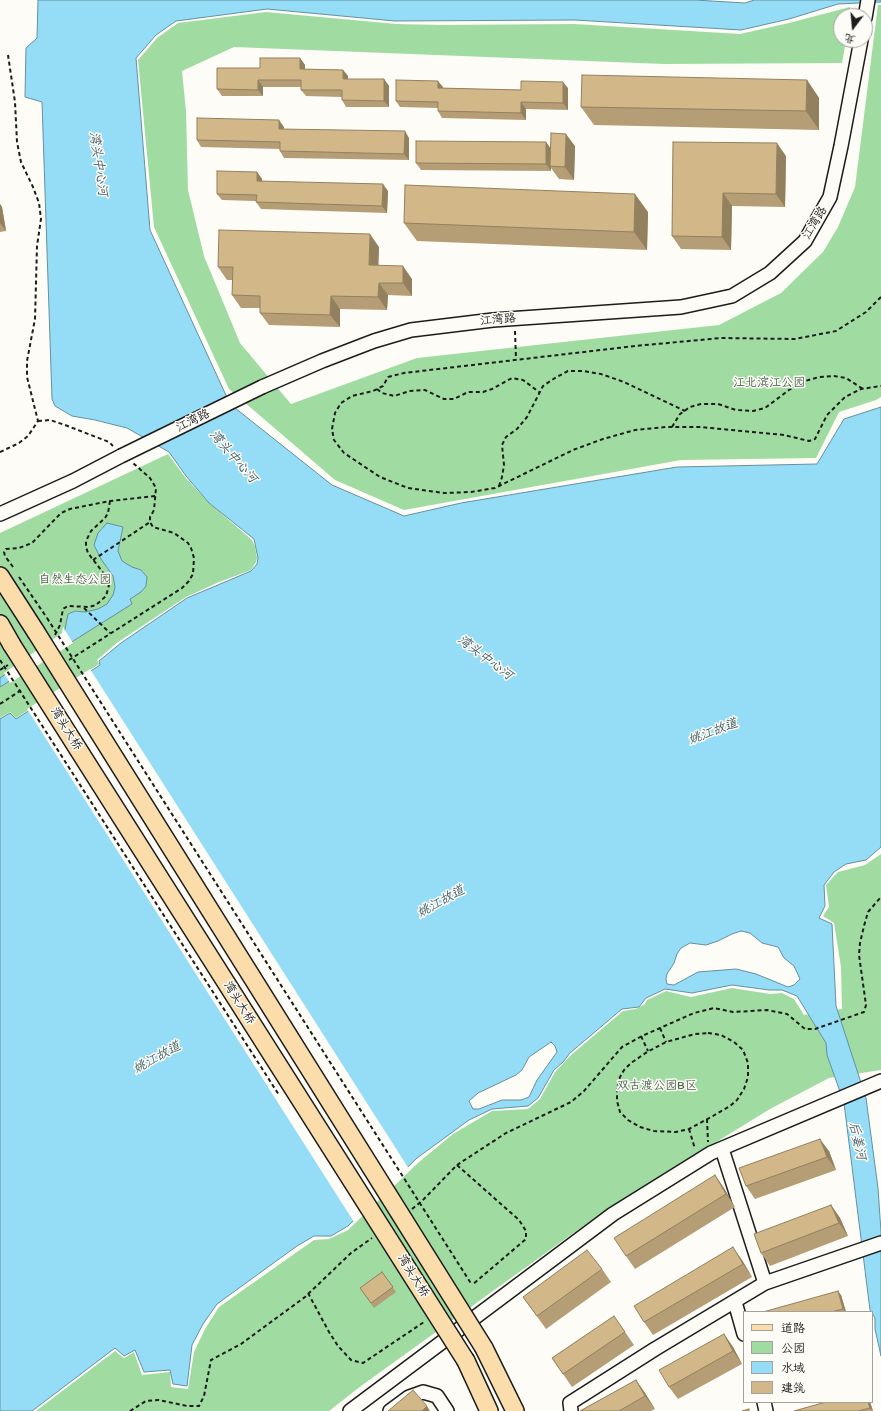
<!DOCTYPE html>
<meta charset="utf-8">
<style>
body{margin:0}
#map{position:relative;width:881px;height:1411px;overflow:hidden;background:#fdfcf7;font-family:Itim,"LXGW WenKai TC",sans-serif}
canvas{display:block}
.legend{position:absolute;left:743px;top:1311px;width:130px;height:92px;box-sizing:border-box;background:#fdfcf7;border:1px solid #a3a29f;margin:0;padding:5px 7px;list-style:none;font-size:12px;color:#1c1c1c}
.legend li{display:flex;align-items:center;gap:8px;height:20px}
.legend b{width:20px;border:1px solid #a3a29f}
.north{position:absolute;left:833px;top:8px;width:40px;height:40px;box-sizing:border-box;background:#fdfcf7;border:1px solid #a3a29f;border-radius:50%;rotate:196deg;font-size:11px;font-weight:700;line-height:16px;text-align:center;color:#1c1c1c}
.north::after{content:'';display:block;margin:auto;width:14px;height:18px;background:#1c1c1c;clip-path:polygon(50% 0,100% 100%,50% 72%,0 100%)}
</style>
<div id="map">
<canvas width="881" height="1411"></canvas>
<ul class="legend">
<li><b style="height:5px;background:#fbddab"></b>道路</li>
<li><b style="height:11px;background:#a0dca2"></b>公园</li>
<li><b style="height:11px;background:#95ddf6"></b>水域</li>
<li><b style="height:11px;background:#d2b788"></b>建筑</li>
</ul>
<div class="north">北</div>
</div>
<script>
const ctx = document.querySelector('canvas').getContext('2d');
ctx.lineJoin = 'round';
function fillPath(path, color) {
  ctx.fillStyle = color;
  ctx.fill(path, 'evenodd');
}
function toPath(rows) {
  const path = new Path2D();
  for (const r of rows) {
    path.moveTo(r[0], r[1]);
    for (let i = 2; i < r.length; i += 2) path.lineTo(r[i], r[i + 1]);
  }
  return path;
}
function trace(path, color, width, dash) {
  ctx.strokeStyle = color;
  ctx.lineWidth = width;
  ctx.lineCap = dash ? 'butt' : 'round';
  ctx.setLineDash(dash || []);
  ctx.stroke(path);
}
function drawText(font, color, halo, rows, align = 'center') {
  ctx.font = font + ' Itim,"LXGW WenKai TC",sans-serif';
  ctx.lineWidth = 3;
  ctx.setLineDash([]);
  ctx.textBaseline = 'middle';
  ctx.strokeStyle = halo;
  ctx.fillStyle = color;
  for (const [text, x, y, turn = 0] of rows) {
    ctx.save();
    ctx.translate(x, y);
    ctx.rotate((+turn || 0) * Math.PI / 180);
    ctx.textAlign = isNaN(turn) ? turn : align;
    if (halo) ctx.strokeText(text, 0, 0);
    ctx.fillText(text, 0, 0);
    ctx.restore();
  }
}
fillPath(toPath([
 [878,5,881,5,881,397,876,400,839,412,816,458,681,460,404,510,335,480,229,389,154,227,138,60,157,38,178,23,266,12,396,24,440,25,574,24,740,34,789,23,850,7,849,16,841,16,841,40,846,40,842,63,664,64,234,47,182,71,186,111,188,190,204,256,240,343,291,404,417,358,719,325,781,293,823,252,838,227,855,187],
 [168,454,185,477,209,503,252,540,255,547,257,558,256,562,251,570,219,582,186,597,118,642,97,660,99,664,16,718,10,712,0,718,0,533],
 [881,854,881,1070,829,1078,770,1109,604,1211,361,1386,329,1411,36,1411,115,1351,124,1358,134,1352,142,1375,170,1372,171,1387,188,1389,194,1352,205,1329,219,1307,314,1240,329,1239,348,1230,419,1162,453,1134,492,1111,528,1109,540,1099,555,1072,571,1055,623,1011,636,1009,645,1004,647,1000,666,991,691,997,732,988,770,994,782,993,794,999,804,1015,842,1009,841,967,834,923,823,916,829,907,826,885,838,872,865,865]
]), '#a0dca2');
const water = toPath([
 [38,0,695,0,745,3,754,0,881,0,881,2,838,4,789,19,741,30,575,20,395,21,267,9,176,21,156,35,136,58,150,230,230,404,332,485,404,516,461,503,677,467,817,464,844,419,881,407,881,847,866,860,846,864,834,872,824,885,825,906,819,918,832,924,836,1006,866,1098,878,1188,881,1232,881,1356,875,1329,875,1318,870,1310,844,1103,827,1055,826,1043,797,996,782,990,769,990,732,985,692,993,665,989,646,998,639,1007,622,1009,570,1053,563,1062,554,1070,538,1098,528,1106,492,1109,469,1120,417,1158,348,1226,331,1236,314,1236,297,1246,217,1304,203,1324,192,1345,187,1386,173,1384,170,1370,144,1372,135,1350,124,1356,115,1348,32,1411,0,1411,0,719,10,713,16,719,100,665,99,661,121,643,187,598,251,571,257,564,258,558,254,539,209,503,186,476,169,452,127,428,95,420,72,416,55,406,52,399,42,102,25,97,26,48,37,38,38,0],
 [741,931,750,933,762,943,778,947,784,958,794,966,800,979,794,985,788,987,756,974,736,969,698,972,674,985,667,984,666,979,667,974,674,963,677,954,681,948,690,943,706,945,718,941,732,934,741,931],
 [551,1042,555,1046,557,1052,537,1080,529,1097,521,1100,502,1100,479,1109,473,1109,469,1101,478,1093,516,1075,522,1070,529,1057,551,1042],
 [107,523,123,527,118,551,122,561,132,567,141,570,147,577,146,586,141,592,130,599,132,604,0,687,0,678,64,634,68,614,75,611,85,612,98,609,107,604,113,595,115,587,113,576,101,559,94,545,98,533,107,523]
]);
fillPath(water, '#95ddf6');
trace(water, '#65909f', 1);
fillPath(toPath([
 [63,627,73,643,10,683,4,673,62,633],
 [90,669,409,1169,354,1222,27,709]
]), '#fdfcf7');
const minor = toPath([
 [865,18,868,0],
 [262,387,322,361,374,341,411,330,493,320,681,307,732,296,770,273,805,241,830,197,841,146,861,40],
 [0,514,73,481,121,456],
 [722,1149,765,1283],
 [735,1302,744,1334],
 [764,1402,766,1411],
 [350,1411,613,1214,711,1153,881,1081],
 [390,1411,409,1397,423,1392,437,1396,447,1411],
 [571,1411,570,1403,655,1349,765,1283,881,1243]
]);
const major = toPath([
 [0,576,36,632],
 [0,624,12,645],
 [484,1348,515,1411],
 [466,1361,489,1411]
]);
trace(minor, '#1c1c1c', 16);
trace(major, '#1c1c1c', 20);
trace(toPath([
 [881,297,866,312,836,331,795,339,721,338,635,346,404,373,388,377,383,386,373,391,352,396,341,403,335,413,332,429,334,440,344,453,380,477,408,488,444,493,471,492,495,488,573,450,603,439,635,430,666,427,700,427,784,435,809,441,815,439,827,415,845,397,861,389,881,386],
 [515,331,516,359],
 [377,389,382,393,394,396,410,391,425,390,444,399,454,399,468,392,483,392,492,389,512,378,523,380,539,392],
 [38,421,50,420,65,425,109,442,113,446],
 [672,427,680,414,690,407,701,404,718,404,736,410,753,411,765,408,789,390,805,381,819,377,834,376,846,378,863,389],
 [0,452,19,443,28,436,38,421,27,377,27,361,35,319,37,246,41,219,39,203,33,187,21,162,17,142,15,102,8,55],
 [499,486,502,477,504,465,502,445,506,437,517,429,527,417,543,386,555,378,568,371,583,371,601,374,624,382,685,411],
 [93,560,150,522],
 [13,567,5,556,4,552,6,549,19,548,32,543,61,513,70,509,110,501,156,496],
 [19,577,47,618],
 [84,608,110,633],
 [55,635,60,625,63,609,68,606,89,607,96,605,106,596,109,585,108,579,88,553,86,547,86,541,91,531,105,518,108,513,110,501],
 [69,660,182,588,189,581,193,574,194,558,191,548,188,543,174,533,153,527,150,522,150,517,154,510,156,488,150,478,133,463],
 [0,670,8,665],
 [0,704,23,689],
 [660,1028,666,1042],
 [708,1033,721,1035,734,1042,743,1050,748,1063,748,1077,744,1089,737,1100,730,1106,713,1116,689,1129,676,1132,654,1131,640,1127,628,1120,620,1112,617,1101,617,1088,620,1077,624,1070,631,1063,647,1052,666,1042,695,1034,708,1033],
 [641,1036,648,1051],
 [707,1119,708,1142],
 [689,1129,695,1149],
 [457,1165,519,1220,526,1231,526,1239,472,1285],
 [412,1209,422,1201,457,1165,506,1133,571,1102,584,1091,622,1047,642,1036,694,1013,714,1008,733,1012,767,1010,787,1014,805,1029,815,1029,864,1012,866,1005,859,955,860,943,864,926,868,912,881,897],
 [308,1293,329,1332,338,1346,351,1360,363,1363,424,1322],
 [130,1411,146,1401,159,1400,187,1406,199,1406,204,1396,211,1360,241,1344,305,1297,351,1253,372,1238]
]), '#1c1c1c', 2, [4, 3]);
trace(minor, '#fdfcf7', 13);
trace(major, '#fbddab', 17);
const minorBridge = toPath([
 [121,456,262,387]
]);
const majorBridge = toPath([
 [36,632,484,1348],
 [12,645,466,1361]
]);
trace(minorBridge, '#1c1c1c', 16, []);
trace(majorBridge, '#1c1c1c', 20, []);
trace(toPath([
 [47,618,472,1285],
 [0,660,279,1095]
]), '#1c1c1c', 2, [4, 3]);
trace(minorBridge, '#fdfcf7', 13);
trace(majorBridge, '#fbddab', 17);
fillPath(toPath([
 [300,58,305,65,305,69,343,70,348,76,348,79,384,79,389,86,389,107,346,107,342,100,342,97,306,96,301,90,301,87,263,87,263,96,222,96,217,89,260,68],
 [807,80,819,98,819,130,594,125,581,107],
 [443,87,443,88,521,90,568,88,568,110,526,109,526,120,442,118,438,111,438,108,400,107,396,101],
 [284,127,284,129,409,138,409,160,284,158,280,151,280,149,201,147,197,140],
 [546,142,550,148,575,146,574,180,559,179,551,168,551,171,421,170,416,163],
 [673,142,786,156,785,207,732,206,731,250,681,249,672,236],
 [257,172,262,179,262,181,388,191,387,213,261,209,256,202,256,201,222,200,217,194],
 [0,204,2,207,6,231,0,232],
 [648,212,647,250,417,241,404,223],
 [379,247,378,265,412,279,412,296,388,295,387,310,340,309,340,327,269,325,260,313,260,308,241,308,232,295,232,280,227,280,218,267],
 [829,1151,836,1170,755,1199,746,1186],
 [715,1175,735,1207,635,1269,626,1256],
 [831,1205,840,1218,848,1236,770,1266,761,1253],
 [742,1260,752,1277,653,1335,644,1322],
 [602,1269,611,1282,546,1329,523,1297],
 [382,1272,396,1292,374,1308,360,1288],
 [841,1295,846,1312,763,1312],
 [614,1316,634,1345,572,1387,552,1358],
 [724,1334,733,1347,742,1364,678,1399,669,1387],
 [636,1380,645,1393,655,1409,651,1411,580,1411],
 [826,1402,870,1402,873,1411,794,1411]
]), '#b59d75');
fillPath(toPath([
 [300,58,305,65,305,76,300,69],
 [343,70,348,76,348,85,343,79],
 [384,79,389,86,389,107,384,101],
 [258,80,263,87,263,96,258,90],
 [807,80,819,98,819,130,806,111],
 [438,81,443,87,443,95,438,88],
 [563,82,568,88,568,110,563,103],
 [521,102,526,109,526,120,521,113],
 [279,120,284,127,284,136,279,129],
 [405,131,409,138,409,160,404,154],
 [566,134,575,146,574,180,565,167],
 [546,142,551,149,550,166,551,168,551,171,546,164],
 [777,143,786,156,785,207,776,194],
 [257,172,262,179,262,188,257,181],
 [383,184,388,191,387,213,382,206],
 [723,193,732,206,731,250,722,237],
 [635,194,648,212,647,250,634,232],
 [0,204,2,207,6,231,0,223],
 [370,234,379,247,378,278,369,265],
 [403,266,412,279,412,296,403,283],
 [379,283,388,295,387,310,378,297],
 [331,296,340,309,340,327,330,315],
 [820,1139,829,1151,836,1170,827,1157],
 [715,1175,724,1188,735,1207,726,1194],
 [831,1205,840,1218,848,1236,839,1223],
 [733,1247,742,1260,752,1277,743,1264],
 [838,1291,841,1295,846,1312,843,1309],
 [724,1334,733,1347,742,1364,733,1351],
 [636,1380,645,1393,655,1409,645,1396],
 [868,1402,870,1402,873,1411,870,1408],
 [427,1406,430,1411,422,1411]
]), '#93805f');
const building = toPath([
 [260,58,300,58,300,69,343,70,343,79,384,79,384,101,342,100,342,90,301,90,301,80,258,80,258,90,217,89,217,68,260,68,260,58],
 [582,75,807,80,806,111,581,107,582,75],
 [396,80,438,81,438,88,521,90,521,81,563,82,563,103,521,102,521,113,438,111,438,102,396,101,396,80],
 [197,118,279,120,279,129,405,131,404,154,280,151,280,142,197,140,197,118],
 [551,133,566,134,565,167,550,166,551,133],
 [416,141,546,142,546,164,416,163,416,141],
 [673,142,777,143,776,194,723,193,722,237,672,236,673,142],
 [217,171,257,172,257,181,383,184,382,206,256,202,257,195,217,194,217,171],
 [405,185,635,194,634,232,404,223,405,185],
 [219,230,370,234,369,265,403,266,403,283,379,283,378,297,331,296,330,315,260,313,260,296,232,295,233,267,218,267,219,230],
 [820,1139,827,1157,746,1186,739,1168,820,1139],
 [715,1175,726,1194,626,1256,614,1238,715,1175],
 [831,1205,839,1223,761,1253,754,1234,831,1205],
 [733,1247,743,1264,644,1322,634,1306,733,1247],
 [587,1250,602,1269,537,1316,523,1297,587,1250],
 [382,1272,393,1287,371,1303,360,1288,382,1272],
 [838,1291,843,1309,831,1312,763,1312,838,1291],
 [614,1316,625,1332,563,1374,552,1358,614,1316],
 [724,1334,733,1351,669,1387,659,1370,724,1334],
 [636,1380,645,1396,619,1411,580,1411,636,1380],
 [413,1390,427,1406,422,1411,388,1411,413,1390],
 [826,1402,868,1402,870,1408,858,1411,794,1411,826,1402],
 [749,1409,749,1411,742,1411,749,1409]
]);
fillPath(building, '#d2b788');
trace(building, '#93805f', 1);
drawText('12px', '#1c1c1c', '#fdfcf7', [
 ["江湾路",815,223,-59],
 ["江湾路",498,320,-5],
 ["江湾路",193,421,-26],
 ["湾头大桥",66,729,58],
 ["湾头大桥",239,1003,58],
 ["湾头大桥",413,1276,58]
]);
drawText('12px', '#4a5f4b', '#fdfcf7', [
 ["江北滨江公园",769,383],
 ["自然生态公园",75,580],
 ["双古渡公园B区",657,1086]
]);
drawText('italic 13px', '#466068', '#fdfcf7', [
 ["湾头中心河",98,164,82],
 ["湾头中心河",233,457,49],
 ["湾头中心河",485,658,37],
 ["姚江故道",713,732,-21],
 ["姚江故道",441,902,-29],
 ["姚江故道",157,1058,-29],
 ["后姜河",857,1141,77]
]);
</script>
